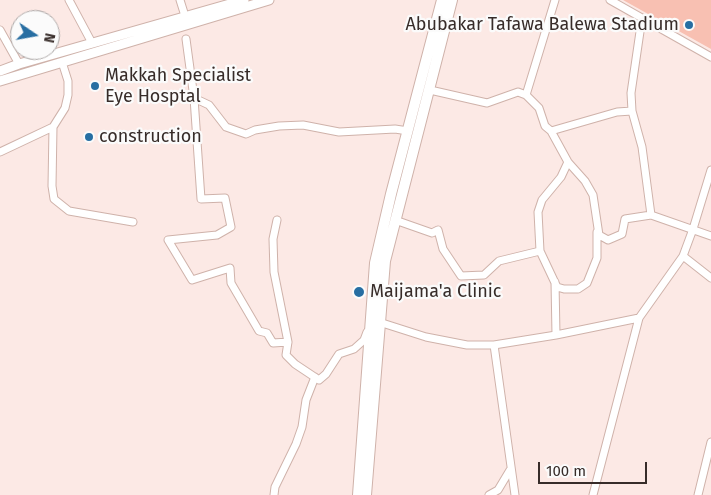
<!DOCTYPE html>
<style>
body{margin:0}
#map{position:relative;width:711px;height:495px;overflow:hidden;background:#fce9e5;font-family:"Fira Sans",sans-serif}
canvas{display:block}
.north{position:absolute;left:10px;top:10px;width:50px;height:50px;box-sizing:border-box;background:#fbfbfb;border:1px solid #ada8a7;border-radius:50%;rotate:102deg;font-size:14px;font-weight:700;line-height:20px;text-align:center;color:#372c29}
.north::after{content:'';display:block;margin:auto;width:18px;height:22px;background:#276ea2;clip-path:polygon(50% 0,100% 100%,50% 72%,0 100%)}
.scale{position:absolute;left:538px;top:462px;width:109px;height:22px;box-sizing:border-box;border:2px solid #372c29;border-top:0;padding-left:6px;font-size:15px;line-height:18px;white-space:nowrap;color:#372c29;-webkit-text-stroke:4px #fbfbfb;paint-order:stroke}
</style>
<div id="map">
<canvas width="711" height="495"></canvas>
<div class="north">N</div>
<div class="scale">100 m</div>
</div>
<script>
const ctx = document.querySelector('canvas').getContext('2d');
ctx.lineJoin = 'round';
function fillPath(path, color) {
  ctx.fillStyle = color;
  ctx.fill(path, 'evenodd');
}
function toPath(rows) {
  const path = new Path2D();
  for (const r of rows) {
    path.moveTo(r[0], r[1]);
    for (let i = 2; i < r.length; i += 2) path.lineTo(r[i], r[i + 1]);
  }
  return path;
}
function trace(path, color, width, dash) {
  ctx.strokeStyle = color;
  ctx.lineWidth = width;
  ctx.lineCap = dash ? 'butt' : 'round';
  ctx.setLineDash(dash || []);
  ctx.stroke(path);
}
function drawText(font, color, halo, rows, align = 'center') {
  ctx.font = font + ' "Fira Sans",sans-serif';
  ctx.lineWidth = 4.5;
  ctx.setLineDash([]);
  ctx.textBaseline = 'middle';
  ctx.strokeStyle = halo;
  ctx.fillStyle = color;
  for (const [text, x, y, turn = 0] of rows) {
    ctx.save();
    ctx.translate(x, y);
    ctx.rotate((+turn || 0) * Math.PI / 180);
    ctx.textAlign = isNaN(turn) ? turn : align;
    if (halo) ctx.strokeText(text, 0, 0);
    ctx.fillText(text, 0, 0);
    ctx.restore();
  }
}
fillPath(toPath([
 [623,0,711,0,711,49]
]), '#f8c0b2');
const minor = toPath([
 [69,0,92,43],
 [180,0,185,16],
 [610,0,711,57],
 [642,18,631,93,632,111,642,147,651,215],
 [0,30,19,64],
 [186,39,194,98,201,199,225,198,231,227,217,235,168,240,192,280,230,268,231,283,259,331,267,333,273,343,288,342,286,355,295,364,319,380,326,374,339,354,354,349,364,340,367,332],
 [430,90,487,103,518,92,526,95,539,108,545,126,551,131,568,162,585,181,593,195,599,235,608,240,622,234,625,219,651,215,711,236],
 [526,95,555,0],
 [194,98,209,105,226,127,246,134,255,130,279,126,303,125,339,132,395,129,408,131],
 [53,127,52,186,54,199,69,211,133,222],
 [551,131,617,112,632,111],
 [0,152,53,127,65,108,68,95,68,81,62,62],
 [568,162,561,177,542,200,538,212,540,251,557,287,564,289,578,289,587,283,597,258,597,232],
 [277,220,273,239,274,272,288,342],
 [395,220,432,233,438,230,443,249,461,276,484,275,499,261,540,251],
 [683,256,711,278],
 [555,282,556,335],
 [379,322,426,337,467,345,494,345,556,335,639,318],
 [494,345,515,495],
 [274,495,275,487,296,444,302,427,306,400,315,377],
 [489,495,498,490,510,470],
 [593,495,639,318,683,256,693,229,711,170],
 [698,495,711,442]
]);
const major = toPath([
 [0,71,19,64,244,0],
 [0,81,269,0]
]);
const highway = toPath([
 [358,495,375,263,391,194,442,0],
 [366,495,385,261,452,0]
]);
trace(minor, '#cfb2aa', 9);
trace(major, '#cfb2aa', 11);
trace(highway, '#cfb2aa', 12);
trace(minor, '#fff', 7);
trace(major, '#fff', 9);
trace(highway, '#fff', 10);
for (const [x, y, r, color] of [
 [689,25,5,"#276ea2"],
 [95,86,5,"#276ea2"],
 [89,137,5,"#276ea2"],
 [359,292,6,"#276ea2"]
]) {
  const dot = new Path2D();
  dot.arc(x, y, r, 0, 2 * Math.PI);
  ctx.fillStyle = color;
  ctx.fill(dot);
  trace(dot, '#fbfbfb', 2);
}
drawText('18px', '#372c29', '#fbfbfb', [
 ["Abubakar Tafawa Balewa Stadium",679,25,"right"],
 ["Makkah Specialist",105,76],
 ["Eye Hosptal",105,97],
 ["construction",99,137],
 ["Maijama'a Clinic",370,292]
], 'left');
</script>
